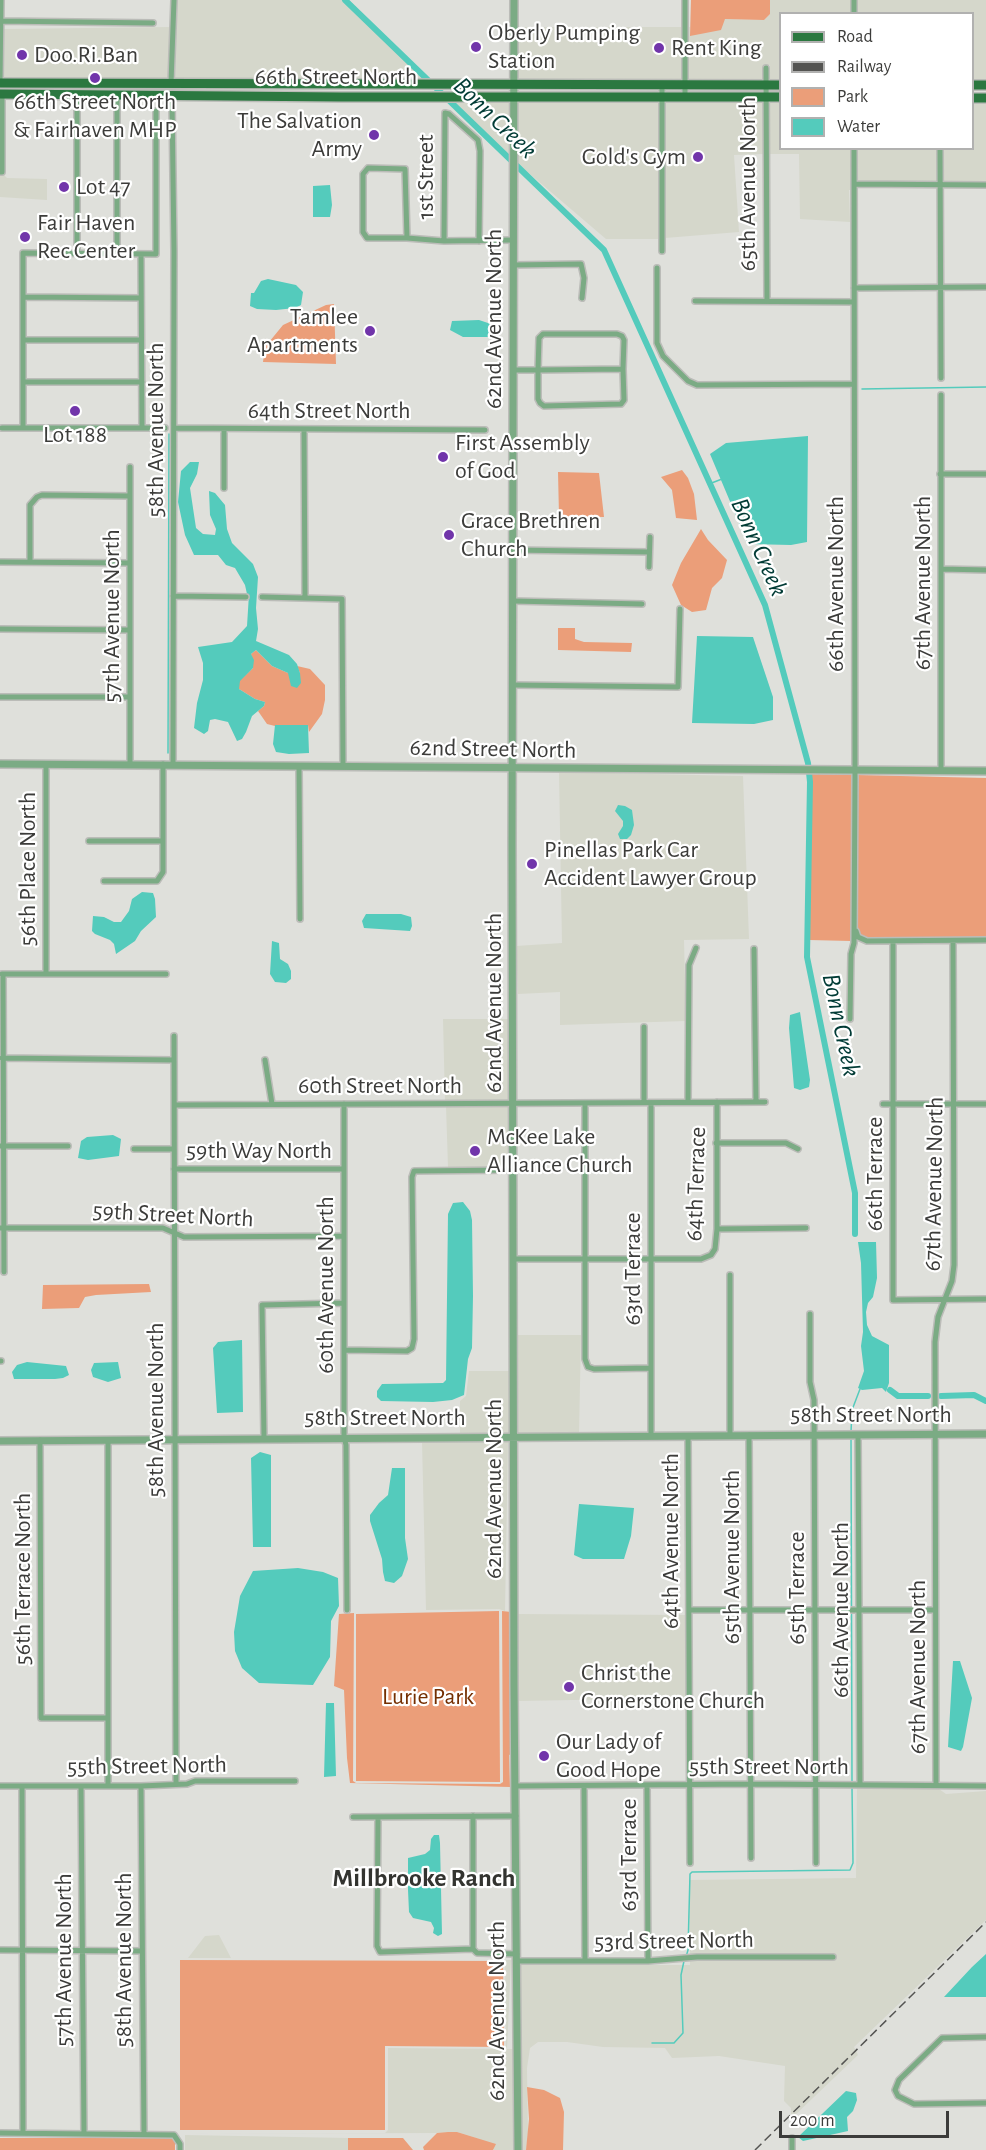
<!DOCTYPE html>
<style>
body{margin:0}
#map{position:relative;width:986px;height:2150px;overflow:hidden;background:#dfe0db;font-family:"Alegreya Sans",sans-serif}
canvas{display:block}
.legend{position:absolute;left:779px;top:12px;width:195px;height:138px;box-sizing:border-box;background:#fff;border:2px solid #b1b1b0;margin:0;padding:8px 10px;list-style:none;font-size:18px;color:#3c3c3a}
.legend li{display:flex;align-items:center;gap:12px;height:30px}
.legend b{width:30px;border:2px solid #b1b1b0}
.scale{position:absolute;left:779px;top:2111px;width:170px;height:27px;box-sizing:border-box;border:3px solid #3c3c3a;border-top:0;padding-left:8px;font-size:18px;line-height:21px;white-space:nowrap;color:#3c3c3a;-webkit-text-stroke:4px #fff;paint-order:stroke}
</style>
<div id="map">
<canvas width="986" height="2150"></canvas>
<ul class="legend">
<li><b style="height:8px;background:#2b7840"></b>Road</li>
<li><b style="height:8px;background:#545452"></b>Railway</li>
<li><b style="height:16px;background:#eb9e79"></b>Park</li>
<li><b style="height:16px;background:#54cbbc"></b>Water</li>
</ul>
<div class="scale">200 m</div>
</div>
<script>
const ctx = document.querySelector('canvas').getContext('2d');
ctx.lineJoin = 'round';
function fillPath(path, color) {
  ctx.fillStyle = color;
  ctx.fill(path, 'evenodd');
}
function toPath(rows) {
  const path = new Path2D();
  for (const r of rows) {
    path.moveTo(r[0], r[1]);
    for (let i = 2; i < r.length; i += 2) path.lineTo(r[i], r[i + 1]);
  }
  return path;
}
function trace(path, color, width, dash) {
  ctx.strokeStyle = color;
  ctx.lineWidth = width;
  ctx.lineCap = dash ? 'butt' : 'round';
  ctx.setLineDash(dash || []);
  ctx.stroke(path);
}
function drawText(font, color, halo, rows, align = 'center') {
  ctx.font = font + ' "Alegreya Sans",sans-serif';
  ctx.lineWidth = 4.5;
  ctx.setLineDash([]);
  ctx.textBaseline = 'middle';
  ctx.strokeStyle = halo;
  ctx.fillStyle = color;
  for (const [text, x, y, turn = 0] of rows) {
    ctx.save();
    ctx.translate(x, y);
    ctx.rotate((+turn || 0) * Math.PI / 180);
    ctx.textAlign = isNaN(turn) ? turn : align;
    if (halo) ctx.strokeText(text, 0, 0);
    ctx.fillText(text, 0, 0);
    ctx.restore();
  }
}
fillPath(toPath([
 [177,0,349,0,426,80,175,79],
 [770,0,851,0,851,13,780,14,780,81,769,81,770,65,764,65,762,81,688,81,688,27,690,27,690,35,725,19,764,20,770,14],
 [857,0,986,0,986,82,973,82,972,14,857,14],
 [170,27,168,79,4,78,4,29],
 [517,27,682,27,682,81,517,80],
 [455,102,511,102,511,157],
 [517,103,659,103,659,239,606,239,517,163],
 [666,103,763,103,763,154,734,155,739,232,665,238],
 [769,103,780,103,780,148,851,149,851,190,849,190,850,222,800,219,799,154,769,154],
 [973,104,986,104,986,182,943,182,943,149,972,148],
 [857,149,937,149,937,182,857,181],
 [0,175,4,175,7,178,47,179,47,200,0,197],
 [559,772,743,776,749,939,684,940,686,1021,560,1025,560,992,518,994,516,946,562,943],
 [443,1019,510,1019,510,1100,445,1101],
 [446,1106,510,1106,510,1167,448,1167],
 [517,1335,581,1335,579,1434,517,1434],
 [510,1365,510,1434,460,1434,460,1401,466,1396,469,1371,509,1371],
 [510,1440,508,1443,505,1611,499,1609,426,1610,422,1441],
 [517,1614,686,1615,687,1698,518,1701],
 [857,1787,939,1789,946,1794,986,1791,986,1920,854,2047,858,2055,791,2119,791,2108,784,2101,785,2066,719,2056,672,2058,665,2048,603,2047,567,2042,538,2042,530,2048,527,2068,528,2134,526,2150,521,2150,520,1965,690,1965,690,1961,697,1960,836,1960,835,1954,690,1955,689,1880,856,1878],
 [219,1935,231,1958,188,1958,205,1936],
 [505,1960,511,1960,507,2049,514,2049,515,2150,493,2150,494,2149,479,2139,457,2132,437,2133,180,2134,385,2133,388,2130,388,2048,504,2049,506,2046],
 [185,2135,348,2138,382,2146,359,2150,185,2150]
]), '#d5d7cb');
fillPath(toPath([
 [691,0,770,0,770,14,764,20,725,19,721,30,690,36],
 [334,304,336,364,263,362,265,347,283,325,326,305],
 [682,470,688,478,694,494,697,520,676,518,672,490,661,477],
 [558,472,599,473,604,517,559,516],
 [701,529,708,540,727,560,722,578,712,588,706,610,692,612,681,605,672,585,681,563],
 [558,628,575,628,575,639,584,642,632,643,631,652,558,650],
 [256,650,272,666,288,673,300,673,297,666,310,669,325,685,325,700,322,714,309,732,308,725,276,725,275,726,267,724,258,711,264,706,265,702,255,699,239,689,239,681,253,668,251,654],
 [811,774,852,775,851,941,809,940],
 [858,775,986,778,986,937,868,938,861,935,857,926],
 [149,1284,151,1292,96,1295,85,1297,79,1308,42,1309,43,1285],
 [499,1611,500,1782,356,1781,356,1614],
 [502,1611,511,1612,512,1754,509,1755,510,1787,350,1783,347,1758,344,1690,334,1686,339,1614,354,1613,353,1781,356,1783,500,1784,503,1782],
 [180,1960,503,1961,504,2047,385,2046,385,2130,180,2130],
 [527,2087,544,2090,560,2098,564,2112,563,2150,526,2150,529,2119],
 [448,2132,457,2132,496,2144,493,2150,424,2150,423,2147,437,2133],
 [0,2138,175,2138,175,2150,0,2150],
 [348,2138,403,2138,413,2150,348,2150]
]), '#eb9e79');
fillPath(toPath([
 [330,185,332,205,330,217,313,217,313,186],
 [268,279,296,285,303,292,301,305,295,308,276,310,257,309,250,306,251,293,254,293,261,281],
 [479,320,491,324,494,331,491,337,463,337,450,330,452,321],
 [808,436,807,542,791,545,748,544,710,454,726,443],
 [190,462,199,462,197,474,190,488,196,528,203,534,215,535,216,529,210,515,209,491,215,493,225,505,227,529,232,543,253,564,258,577,256,608,258,629,256,641,289,655,297,664,300,673,301,683,297,688,291,686,288,673,272,666,256,650,251,654,254,660,253,668,240,681,239,689,255,699,265,702,264,706,252,716,246,732,242,739,237,741,228,722,215,719,210,720,208,731,204,734,194,728,197,703,203,680,203,663,198,647,232,642,247,626,249,594,247,594,245,585,235,568,226,565,218,555,194,555,185,535,178,502,181,471],
 [697,636,753,637,773,697,773,720,754,724,692,723],
 [275,725,308,725,309,753,289,754,276,752,273,744],
 [618,805,625,806,632,810,634,825,631,835,627,839,620,839,618,834,623,826,623,821,615,811],
 [142,892,153,893,155,899,156,917,141,931,135,941,116,954,114,944,110,940,95,934,92,931,93,916,104,917,114,922,121,922,129,911,132,899],
 [366,914,401,914,411,917,412,926,410,931,364,928,362,921],
 [272,941,279,943,280,959,288,964,291,971,291,979,286,983,275,982,270,974],
 [800,1012,810,1080,809,1087,800,1090,794,1088,789,1028,790,1015],
 [113,1135,121,1139,119,1156,88,1160,78,1158,81,1141,87,1137],
 [463,1202,470,1211,472,1220,473,1296,472,1348,468,1359,464,1395,452,1400,433,1402,381,1401,377,1397,377,1391,382,1384,443,1383,446,1380,448,1214,453,1203],
 [858,1242,876,1242,877,1278,873,1297,868,1303,866,1312,867,1325,872,1336,889,1345,889,1383,886,1392,882,1388,862,1390,858,1388,864,1371,861,1346,863,1332,861,1263],
 [242,1340,243,1412,217,1413,213,1348,218,1342],
 [27,1362,66,1366,69,1375,63,1378,55,1379,14,1379,12,1372,17,1365],
 [118,1362,121,1378,108,1382,93,1377,91,1370,94,1363],
 [260,1452,271,1455,271,1547,253,1547,251,1458],
 [392,1468,405,1468,405,1538,408,1559,402,1576,394,1583,385,1581,383,1572,382,1559,370,1521,370,1515,379,1503,388,1495],
 [579,1504,634,1508,631,1536,624,1559,583,1559,574,1555],
 [298,1568,323,1572,338,1578,339,1606,331,1621,330,1657,313,1685,259,1683,242,1668,235,1651,234,1632,240,1596,253,1571],
 [953,1661,960,1661,972,1698,963,1747,961,1751,948,1747],
 [326,1703,334,1703,336,1776,324,1777],
 [434,1835,439,1835,440,1843,442,1934,438,1936,433,1933,434,1928,431,1922,413,1918,409,1912,408,1890,408,1858,425,1854,430,1850,431,1839],
 [986,1954,986,1997,944,1997,972,1967],
 [846,2091,856,2093,857,2100,853,2111,847,2117,848,2131,803,2141,798,2137]
]), '#54cbbc');
trace(toPath([
 [862,389,986,387],
 [709,484,722,479],
 [168,753,169,434],
 [851,1432,852,1410,860,1389],
 [851,1437,852,1783],
 [686,1957,688,1950,690,1874,692,1872,850,1870,853,1863,852,1788],
 [652,2043,674,2043,683,2033,681,1975,684,1961]
]), '#54cbbc', 1.5);
trace(toPath([
 [345,0,604,250,765,605,808,763,810,782,807,957,855,1193,855,1234],
 [890,1390,898,1396,928,1396],
 [941,1396,974,1395,986,1401]
]), '#54cbbc', 6);
const minor = toPath([
 [685,0,685,97],
 [854,14,854,0],
 [0,21,153,23],
 [766,68,767,301],
 [0,83,1,0],
 [171,83,174,0],
 [77,95,77,253],
 [117,95,117,254],
 [940,148,941,378],
 [0,172,2,172,2,94],
 [854,184,986,185],
 [407,238,405,169,368,168,363,174,363,232,367,238,407,238,444,241,513,240],
 [444,241,445,113,449,114,478,140,480,151,479,241],
 [662,251,662,85],
 [141,255,142,427],
 [513,265,581,264,584,278,582,298],
 [657,268,657,343,663,356,688,381,697,385,854,384],
 [854,288,986,287],
 [23,297,141,298],
 [695,301,854,302],
 [23,340,141,340],
 [513,370,538,370,623,369,624,340,622,336,617,334,543,334,539,338,538,370,538,399,540,403,544,406,621,404,624,400,623,369],
 [23,382,142,382],
 [941,395,941,771],
 [23,426,23,253,156,254,156,111],
 [2,428,165,428],
 [174,428,485,430],
 [224,429,224,488],
 [304,430,305,597],
 [940,474,986,474],
 [513,550,649,552],
 [0,562,130,563],
 [30,562,30,505,37,497,42,495,130,496],
 [649,567,650,537],
 [941,569,986,570],
 [173,596,246,597],
 [262,597,342,599,343,766],
 [513,601,642,604],
 [0,629,129,630],
 [513,685,678,687,680,609],
 [0,697,130,697],
 [46,764,46,974],
 [130,765,130,467],
 [173,765,174,251,172,101,174,95],
 [299,767,300,919],
 [89,841,163,841],
 [104,881,157,881,163,872,163,764],
 [856,931,858,937,867,941,986,940],
 [893,941,893,1300,986,1299],
 [754,949,756,1102],
 [2,974,166,974],
 [3,974,4,1272],
 [850,1019,851,954,854,943,855,778,854,148],
 [644,1027,644,1102],
 [174,1036,176,1784],
 [2,1058,174,1060],
 [265,1060,272,1104],
 [688,1102,689,965,696,948],
 [585,1103,585,1359,588,1367,594,1369,651,1368],
 [651,1103,651,1436],
 [344,1104,344,1437,346,1445,347,1610],
 [883,1104,986,1104],
 [175,1105,765,1102],
 [716,1143,786,1143,798,1149],
 [0,1146,68,1146],
 [134,1149,174,1149],
 [174,1169,344,1169],
 [0,1228,163,1228,184,1237,344,1236],
 [717,1229,806,1228],
 [514,1259,701,1259,711,1255,715,1249,717,1229,717,1102],
 [730,1275,730,1436],
 [810,1314,810,1382,814,1400,816,1863],
 [344,1350,407,1351,412,1348,414,1339,412,1177,414,1171,513,1170],
 [0,1361,1,1361],
 [749,1435,751,1858],
 [858,1435,860,1784],
 [688,1436,690,1863],
 [264,1438,262,1305,344,1303],
 [40,1440,41,1718,108,1718],
 [108,1440,108,1785],
 [690,1610,935,1610],
 [936,1785,935,1342,938,1317,952,1281,954,1265,953,941],
 [0,1786,141,1786,187,1784,195,1781,295,1781],
 [22,1786,23,2133],
 [81,1786,84,2134],
 [141,1786,144,2134],
 [515,1786,751,1784,986,1786],
 [584,1786,585,1961],
 [647,1786,648,1961],
 [353,1817,516,1816],
 [378,1817,377,1946,380,1952,473,1949,477,1953,517,1954],
 [473,1949,473,1816],
 [0,1950,142,1951],
 [517,1961,648,1961,697,1957,833,1957],
 [986,2037,942,2038,899,2080,895,2090,898,2096,914,2104,986,2103],
 [0,2133,174,2135,180,2144,180,2150],
 [792,2138,792,2150]
]);
const tertiary = toPath([
 [514,0,512,843,514,1686,518,2150],
 [0,764,986,771],
 [0,1441,986,1434]
]);
const primary = toPath([
 [0,83,780,85],
 [972,85,986,85],
 [0,94,341,97,780,97],
 [972,98,986,98]
]);
trace(minor, '#bbbcb8', 8);
trace(tertiary, '#bbbcb8', 10);
trace(primary, '#bbbcb8', 12);
trace(minor, '#7bab84', 5);
trace(tertiary, '#7bab84', 7);
trace(primary, '#2b7840', 9);
trace(toPath([
 [755,2150,986,1922]
]), '#545452', 1.5, [9, 4.5]);
for (const [x, y, r, color] of [
 [476,47,6,"#7135aa"],
 [659,48,6,"#7135aa"],
 [22,55,6,"#7135aa"],
 [95,78,6,"#7135aa"],
 [374,135,6,"#7135aa"],
 [698,157,6,"#7135aa"],
 [64,187,6,"#7135aa"],
 [25,237,6,"#7135aa"],
 [370,331,6,"#7135aa"],
 [75,411,6,"#7135aa"],
 [443,457,6,"#7135aa"],
 [449,535,6,"#7135aa"],
 [532,864,6,"#7135aa"],
 [475,1151,6,"#7135aa"],
 [569,1687,6,"#7135aa"],
 [544,1756,6,"#7135aa"]
]) {
  const dot = new Path2D();
  dot.arc(x, y, r, 0, 2 * Math.PI);
  ctx.fillStyle = color;
  ctx.fill(dot);
  trace(dot, '#fff', 2);
}
drawText('24px', '#3c3c3a', '#fff', [
 ["Oberly Pumping",488,33],
 ["Station",488,61],
 ["Rent King",671,48],
 ["Doo.Ri.Ban",34,55],
 ["66th Street North",95,102,"center"],
 ["& Fairhaven MHP",95,130,"center"],
 ["The Salvation",362,121,"right"],
 ["Army",362,149,"right"],
 ["Gold's Gym",686,157,"right"],
 ["Lot 47",76,187],
 ["Fair Haven",37,223],
 ["Rec Center",37,251],
 ["Tamlee",358,317,"right"],
 ["Apartments",358,345,"right"],
 ["Lot 188",75,435,"center"],
 ["First Assembly",455,443],
 ["of God",455,471],
 ["Grace Brethren",461,521],
 ["Church",461,549],
 ["Pinellas Park Car",544,850],
 ["Accident Lawyer Group",544,878],
 ["McKee Lake",487,1137],
 ["Alliance Church",487,1165],
 ["Christ the",581,1673],
 ["Cornerstone Church",581,1701],
 ["Our Lady of",556,1742],
 ["Good Hope",556,1770]
], 'left');
drawText('24px', '#3c3c3a', '#fff', [
 ["66th Street North",336,77],
 ["1st Street",426,177,-90],
 ["65th Avenue North",748,184,-90],
 ["62nd Avenue North",494,319,-90],
 ["64th Street North",329,411],
 ["58th Avenue North",156,430,-90],
 ["67th Avenue North",923,583,-90],
 ["66th Avenue North",836,584,-90],
 ["57th Avenue North",112,616,-90],
 ["62nd Street North",493,749,1],
 ["56th Place North",28,869,-90],
 ["62nd Avenue North",494,1003,-90],
 ["60th Street North",380,1086],
 ["59th Way North",259,1151],
 ["66th Terrace",875,1174,-90],
 ["64th Terrace",696,1184,-88],
 ["67th Avenue North",934,1184,-89],
 ["59th Street North",173,1215,3],
 ["63rd Terrace",633,1269,-90],
 ["60th Avenue North",326,1285,-90],
 ["58th Avenue North",156,1410,-90],
 ["58th Street North",871,1415],
 ["58th Street North",385,1418],
 ["62nd Avenue North",494,1489,-90],
 ["64th Avenue North",671,1541,-90],
 ["65th Avenue North",732,1557,-90],
 ["56th Terrace North",23,1579,-90],
 ["65th Terrace",797,1588,-90],
 ["66th Avenue North",841,1610,-90],
 ["67th Avenue North",918,1667,-90],
 ["55th Street North",147,1766,-1],
 ["55th Street North",769,1767],
 ["63rd Terrace",629,1855,-90],
 ["53rd Street North",674,1941,-1],
 ["57th Avenue North",64,1960,-90],
 ["58th Avenue North",124,1960,-90],
 ["62nd Avenue North",497,2011,-90]
]);
drawText('24px', '#742e00', '#fff', [
 ["Lurie Park",428,1697]
]);
drawText('italic 26px', '#013b35', '#fff', [
 ["Bonn Creek",495,118,44],
 ["Bonn Creek",759,547,66],
 ["Bonn Creek",841,1025,78]
]);
drawText('bold 26px', '#333430', '#fff', [
 ["Millbrooke Ranch",424,1878]
]);
</script>
